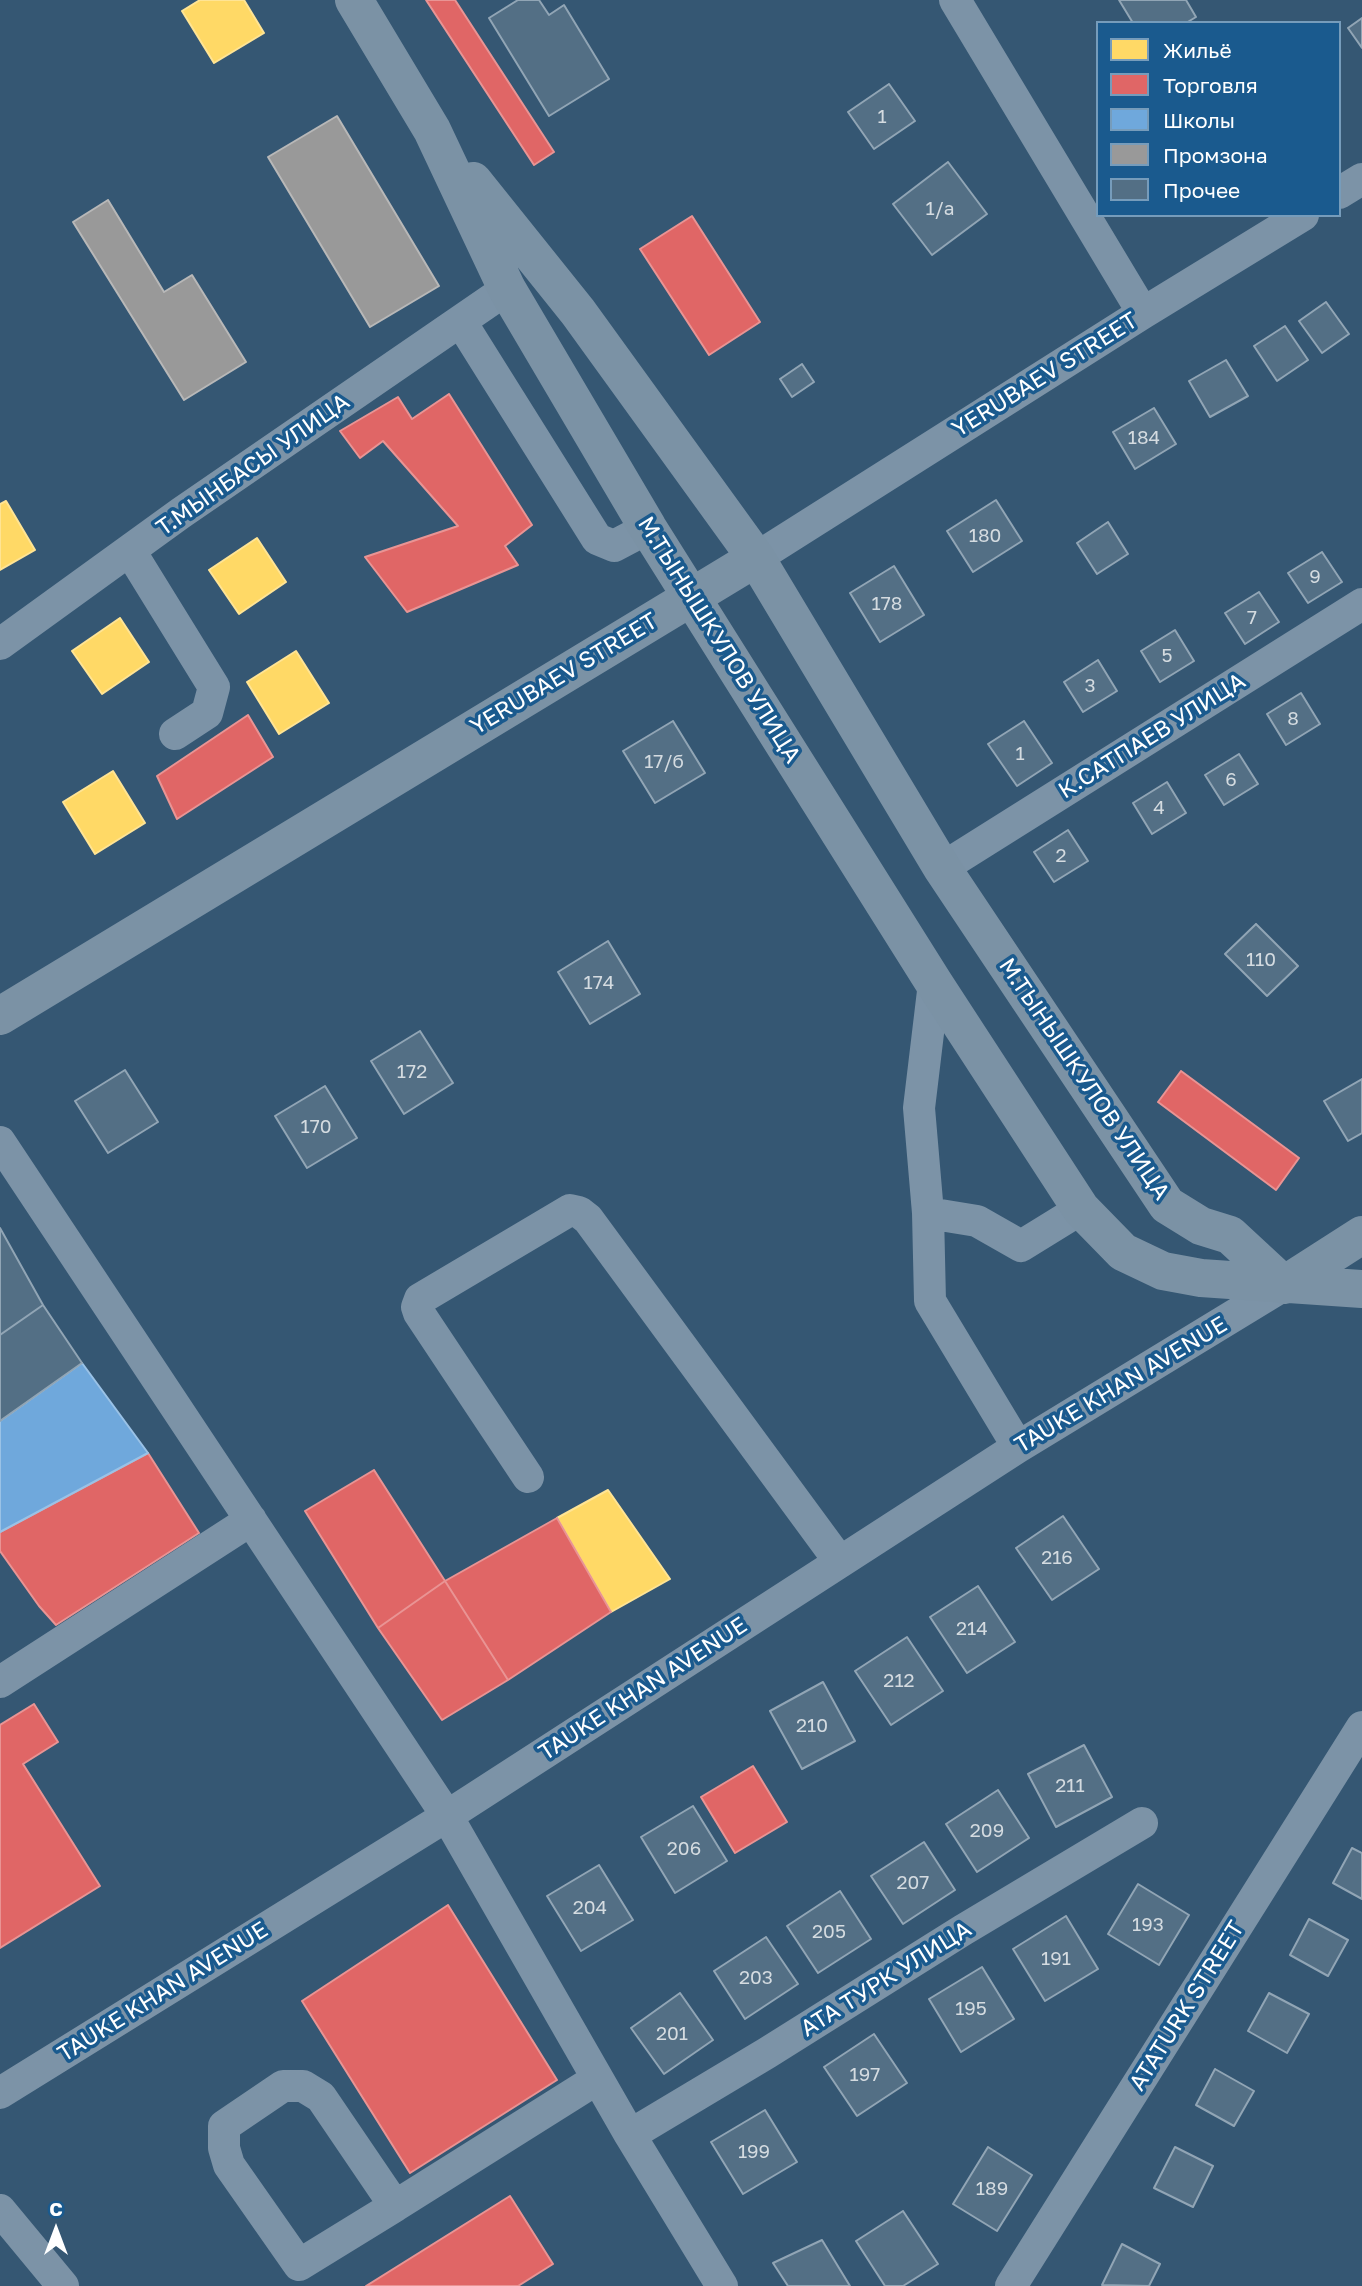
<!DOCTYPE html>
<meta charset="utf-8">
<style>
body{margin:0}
#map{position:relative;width:1362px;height:2286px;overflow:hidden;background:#355773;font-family:"Golos Text",sans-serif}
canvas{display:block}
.legend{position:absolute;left:1096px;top:21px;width:245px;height:196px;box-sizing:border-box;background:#1a5a8e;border:2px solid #769cbb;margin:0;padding:9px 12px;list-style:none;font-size:21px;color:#fff}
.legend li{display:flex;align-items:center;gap:14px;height:35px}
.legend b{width:35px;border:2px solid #769cbb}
.north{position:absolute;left:21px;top:2195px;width:70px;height:70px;-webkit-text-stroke:5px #1a5a8e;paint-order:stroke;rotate:0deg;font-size:19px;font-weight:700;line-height:28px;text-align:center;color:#fff}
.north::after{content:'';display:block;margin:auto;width:24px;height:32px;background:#fff;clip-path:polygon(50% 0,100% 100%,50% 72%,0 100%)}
</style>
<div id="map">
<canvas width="1362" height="2286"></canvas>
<ul class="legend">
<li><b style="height:19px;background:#ffd966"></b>Жильё</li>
<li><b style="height:19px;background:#e06666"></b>Торговля</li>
<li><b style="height:19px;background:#6fa8dc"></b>Школы</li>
<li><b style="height:19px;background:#999"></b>Промзона</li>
<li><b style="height:19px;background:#536f85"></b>Прочее</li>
</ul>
<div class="north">С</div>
</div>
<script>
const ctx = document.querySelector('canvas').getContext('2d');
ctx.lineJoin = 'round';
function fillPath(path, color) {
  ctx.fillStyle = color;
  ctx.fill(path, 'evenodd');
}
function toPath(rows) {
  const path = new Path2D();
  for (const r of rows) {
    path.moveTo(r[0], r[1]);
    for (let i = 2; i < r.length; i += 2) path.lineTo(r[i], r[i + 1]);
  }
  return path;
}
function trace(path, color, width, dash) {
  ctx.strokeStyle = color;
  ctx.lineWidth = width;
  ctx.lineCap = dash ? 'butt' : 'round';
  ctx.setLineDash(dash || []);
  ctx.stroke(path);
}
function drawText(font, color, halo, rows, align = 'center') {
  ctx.font = font + ' "Golos Text",sans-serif';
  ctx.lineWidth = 7;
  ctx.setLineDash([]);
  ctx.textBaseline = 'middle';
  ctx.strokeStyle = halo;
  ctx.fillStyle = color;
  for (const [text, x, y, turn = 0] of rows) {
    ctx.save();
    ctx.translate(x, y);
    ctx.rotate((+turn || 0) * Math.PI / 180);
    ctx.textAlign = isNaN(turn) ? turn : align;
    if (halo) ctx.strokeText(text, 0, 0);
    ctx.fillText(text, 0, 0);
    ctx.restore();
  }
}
const homes = toPath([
 [200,0,244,0,264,33,214,63,182,11,200,0],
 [6,501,35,550,0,570,0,504,6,501],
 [257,538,286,582,239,614,209,570,257,538],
 [120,618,149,662,102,694,72,651,120,618],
 [296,651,329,703,279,734,247,682,296,651],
 [113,771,145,823,95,854,63,802,113,771],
 [608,1490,670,1579,611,1612,557,1518,608,1490]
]);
fillPath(homes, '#ffd966');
trace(homes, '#ffe494', 2);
const shops = toPath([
 [426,0,455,0,554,152,534,165,426,0],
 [692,216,760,322,709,355,640,249,692,216],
 [449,394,532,525,505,546,518,565,407,612,365,557,458,526,383,441,360,458,340,431,398,397,412,419,449,394],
 [248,715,273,757,177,819,157,776,248,715],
 [1181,1071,1299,1158,1276,1190,1158,1102,1181,1071],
 [148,1453,199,1533,56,1625,39,1606,0,1551,0,1532,148,1453],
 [374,1470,445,1581,378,1628,305,1511,374,1470],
 [557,1518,611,1612,508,1680,445,1581,557,1518],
 [445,1581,508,1680,442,1720,378,1628,445,1581],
 [34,1704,58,1742,23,1764,100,1886,0,1948,0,1725,34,1704],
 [753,1766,787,1822,735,1853,701,1797,753,1766],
 [448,1905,557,2080,410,2173,302,2001,448,1905],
 [510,2196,553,2264,518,2286,366,2286,510,2196]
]);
fillPath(shops, '#e06666');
trace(shops, '#e99494', 2);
const schools = toPath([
 [82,1363,148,1453,0,1532,0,1421,82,1363]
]);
fillPath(schools, '#6fa8dc');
trace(schools, '#9ac2e6', 2);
const industry = toPath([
 [337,116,439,286,370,327,268,157,337,116],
 [108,200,164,292,192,275,246,362,184,400,73,222,108,200]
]);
fillPath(industry, '#999');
trace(industry, '#b8b8b8', 2);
const building = toPath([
 [518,0,539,0,549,15,564,5,609,79,549,116,489,18,518,0],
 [1119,0,1186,0,1196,17,1186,23,1133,23,1119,0],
 [1362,18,1362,48,1348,28,1362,18],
 [889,84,915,121,874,149,848,112,889,84],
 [948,162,987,214,932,255,893,204,948,162],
 [1326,302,1349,334,1322,353,1299,321,1326,302],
 [1285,326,1308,360,1277,381,1254,346,1285,326],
 [1226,360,1248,396,1210,417,1189,381,1226,360],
 [802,364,814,382,792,397,780,379,802,364],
 [1154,408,1176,444,1135,469,1113,432,1154,408],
 [996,500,1022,541,973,572,947,531,996,500],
 [1108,522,1128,554,1097,574,1077,543,1108,522],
 [1322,552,1342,582,1308,603,1288,573,1322,552],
 [894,566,924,615,880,642,850,593,894,566],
 [1259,592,1279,622,1245,644,1225,613,1259,592],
 [1175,630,1194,661,1160,682,1141,651,1175,630],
 [1098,660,1117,691,1083,712,1064,682,1098,660],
 [1301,693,1320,724,1286,745,1267,714,1301,693],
 [673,721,705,773,655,803,623,751,673,721],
 [1024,721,1052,763,1017,786,988,744,1024,721],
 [1239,754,1258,784,1224,805,1205,775,1239,754],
 [1167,782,1186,813,1152,834,1133,803,1167,782],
 [1068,830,1088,861,1054,882,1034,852,1068,830],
 [1256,924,1298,966,1267,996,1225,954,1256,924],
 [608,941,640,994,590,1024,558,972,608,941],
 [420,1031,453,1083,404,1114,371,1061,420,1031],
 [125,1070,158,1122,108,1153,75,1101,125,1070],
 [1362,1079,1362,1133,1348,1141,1324,1101,1362,1079],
 [325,1086,357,1138,307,1168,275,1116,325,1086],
 [0,1228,43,1305,0,1335,0,1228],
 [43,1305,82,1363,0,1421,0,1335,43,1305],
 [1063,1516,1099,1569,1052,1600,1016,1548,1063,1516],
 [978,1586,1015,1642,967,1673,930,1617,978,1586],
 [907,1637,943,1691,891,1725,855,1671,907,1637],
 [823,1682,855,1741,802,1769,770,1711,823,1682],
 [1084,1745,1112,1797,1056,1827,1028,1774,1084,1745],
 [998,1790,1029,1838,977,1872,946,1824,998,1790],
 [693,1806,727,1861,675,1893,641,1837,693,1806],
 [924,1842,955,1890,903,1924,871,1876,924,1842],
 [1352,1848,1362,1853,1362,1899,1333,1883,1352,1848],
 [599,1865,633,1920,581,1951,547,1896,599,1865],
 [1138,1884,1189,1915,1159,1965,1108,1934,1138,1884],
 [840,1891,871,1939,818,1973,787,1926,840,1891],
 [1066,1916,1098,1969,1045,2001,1013,1949,1066,1916],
 [1309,1919,1348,1940,1328,1976,1290,1955,1309,1919],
 [766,1937,798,1984,745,2019,714,1971,766,1937],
 [982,1967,1014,2019,961,2052,929,1999,982,1967],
 [680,1993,713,2040,664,2074,631,2028,680,1993],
 [1269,1993,1309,2014,1287,2053,1248,2031,1269,1993],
 [874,2034,907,2083,857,2116,824,2067,874,2034],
 [1215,2069,1254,2091,1234,2126,1196,2105,1215,2069],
 [765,2110,797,2162,743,2194,711,2142,765,2110],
 [988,2147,1032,2175,997,2231,953,2204,988,2147],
 [1175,2147,1213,2166,1193,2207,1154,2188,1175,2147],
 [903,2211,938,2264,903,2286,885,2286,856,2241,903,2211],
 [822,2240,850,2286,788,2286,773,2263,822,2240],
 [1122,2244,1160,2264,1149,2286,1102,2285,1122,2244]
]);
fillPath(building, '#536f85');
trace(building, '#91a5b5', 2);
trace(toPath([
 [955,0,1143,313],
 [1339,193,1362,179],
 [461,322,597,539,614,546,648,528],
 [130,551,214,687,207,713,175,734],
 [756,558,1143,313,1303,215],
 [0,644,181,513,507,289],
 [942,868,1362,604],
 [934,983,919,1108,928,1213,930,1301,1018,1447],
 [0,1142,447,1816,630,2135,722,2286],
 [928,1213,977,1221,1021,1246,1081,1209],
 [528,1477,419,1313,417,1307,420,1299,570,1210,579,1212,588,1219,840,1562],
 [0,1682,251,1520],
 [0,2093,447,1816,1018,1447,1284,1285],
 [630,2135,767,2053,963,1930,1142,1823],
 [395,2206,299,2265,229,2165,224,2148,224,2126,283,2086,303,2086,321,2097,395,2206,597,2079],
 [0,2210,63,2286],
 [1011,2286,1362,1727]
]), '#7c93a7', 32);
trace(toPath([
 [354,0,432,130,507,289,648,528,934,983,1081,1209,1123,1252,1163,1271,1201,1278,1362,1289],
 [473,181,578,312,756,558,942,868,1167,1205,1201,1226,1230,1235,1284,1285],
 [0,1016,756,558],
 [1284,1285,1362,1235]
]), '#7b92a5', 38);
drawText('19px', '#d4dbe0', null, [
 ["1",882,117],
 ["1/a",940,209],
 ["184",1144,438],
 ["180",985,536],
 ["9",1315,577],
 ["178",887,604],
 ["7",1252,618],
 ["5",1167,656],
 ["3",1090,686],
 ["8",1293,719],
 ["1",1020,754],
 ["17/б",664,762],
 ["6",1231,780],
 ["4",1159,808],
 ["2",1061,856],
 ["110",1261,960],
 ["174",599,983],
 ["172",412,1072],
 ["170",316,1127],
 ["216",1057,1558],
 ["214",972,1629],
 ["212",899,1681],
 ["210",812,1726],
 ["211",1070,1786],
 ["209",987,1831],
 ["206",684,1849],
 ["207",913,1883],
 ["204",590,1908],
 ["193",1148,1925],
 ["205",829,1932],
 ["191",1056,1959],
 ["203",756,1978],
 ["195",971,2009],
 ["201",672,2034],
 ["197",865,2075],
 ["199",754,2152],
 ["189",992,2189]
]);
drawText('23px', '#fff', '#1a5a8e', [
 ["YERUBAEV STREET",1045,375,-32],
 ["Т.МЫНБАСЫ УЛИЦА",253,465,-35],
 ["М.ТЫНЫШКУЛОВ УЛИЦА",719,640,58],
 ["YERUBAEV STREET",564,674,-31],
 ["К.САТПАЕВ УЛИЦА",1152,736,-32],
 ["М.ТЫНЫШКУЛОВ УЛИЦА",1084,1079,56],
 ["TAUKE KHAN AVENUE",1121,1385,-31],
 ["TAUKE KHAN AVENUE",643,1689,-33],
 ["АТА ТУРК УЛИЦА",886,1979,-32],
 ["TAUKE KHAN AVENUE",163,1992,-32],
 ["ATATURK STREET",1187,2006,-58]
]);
</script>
